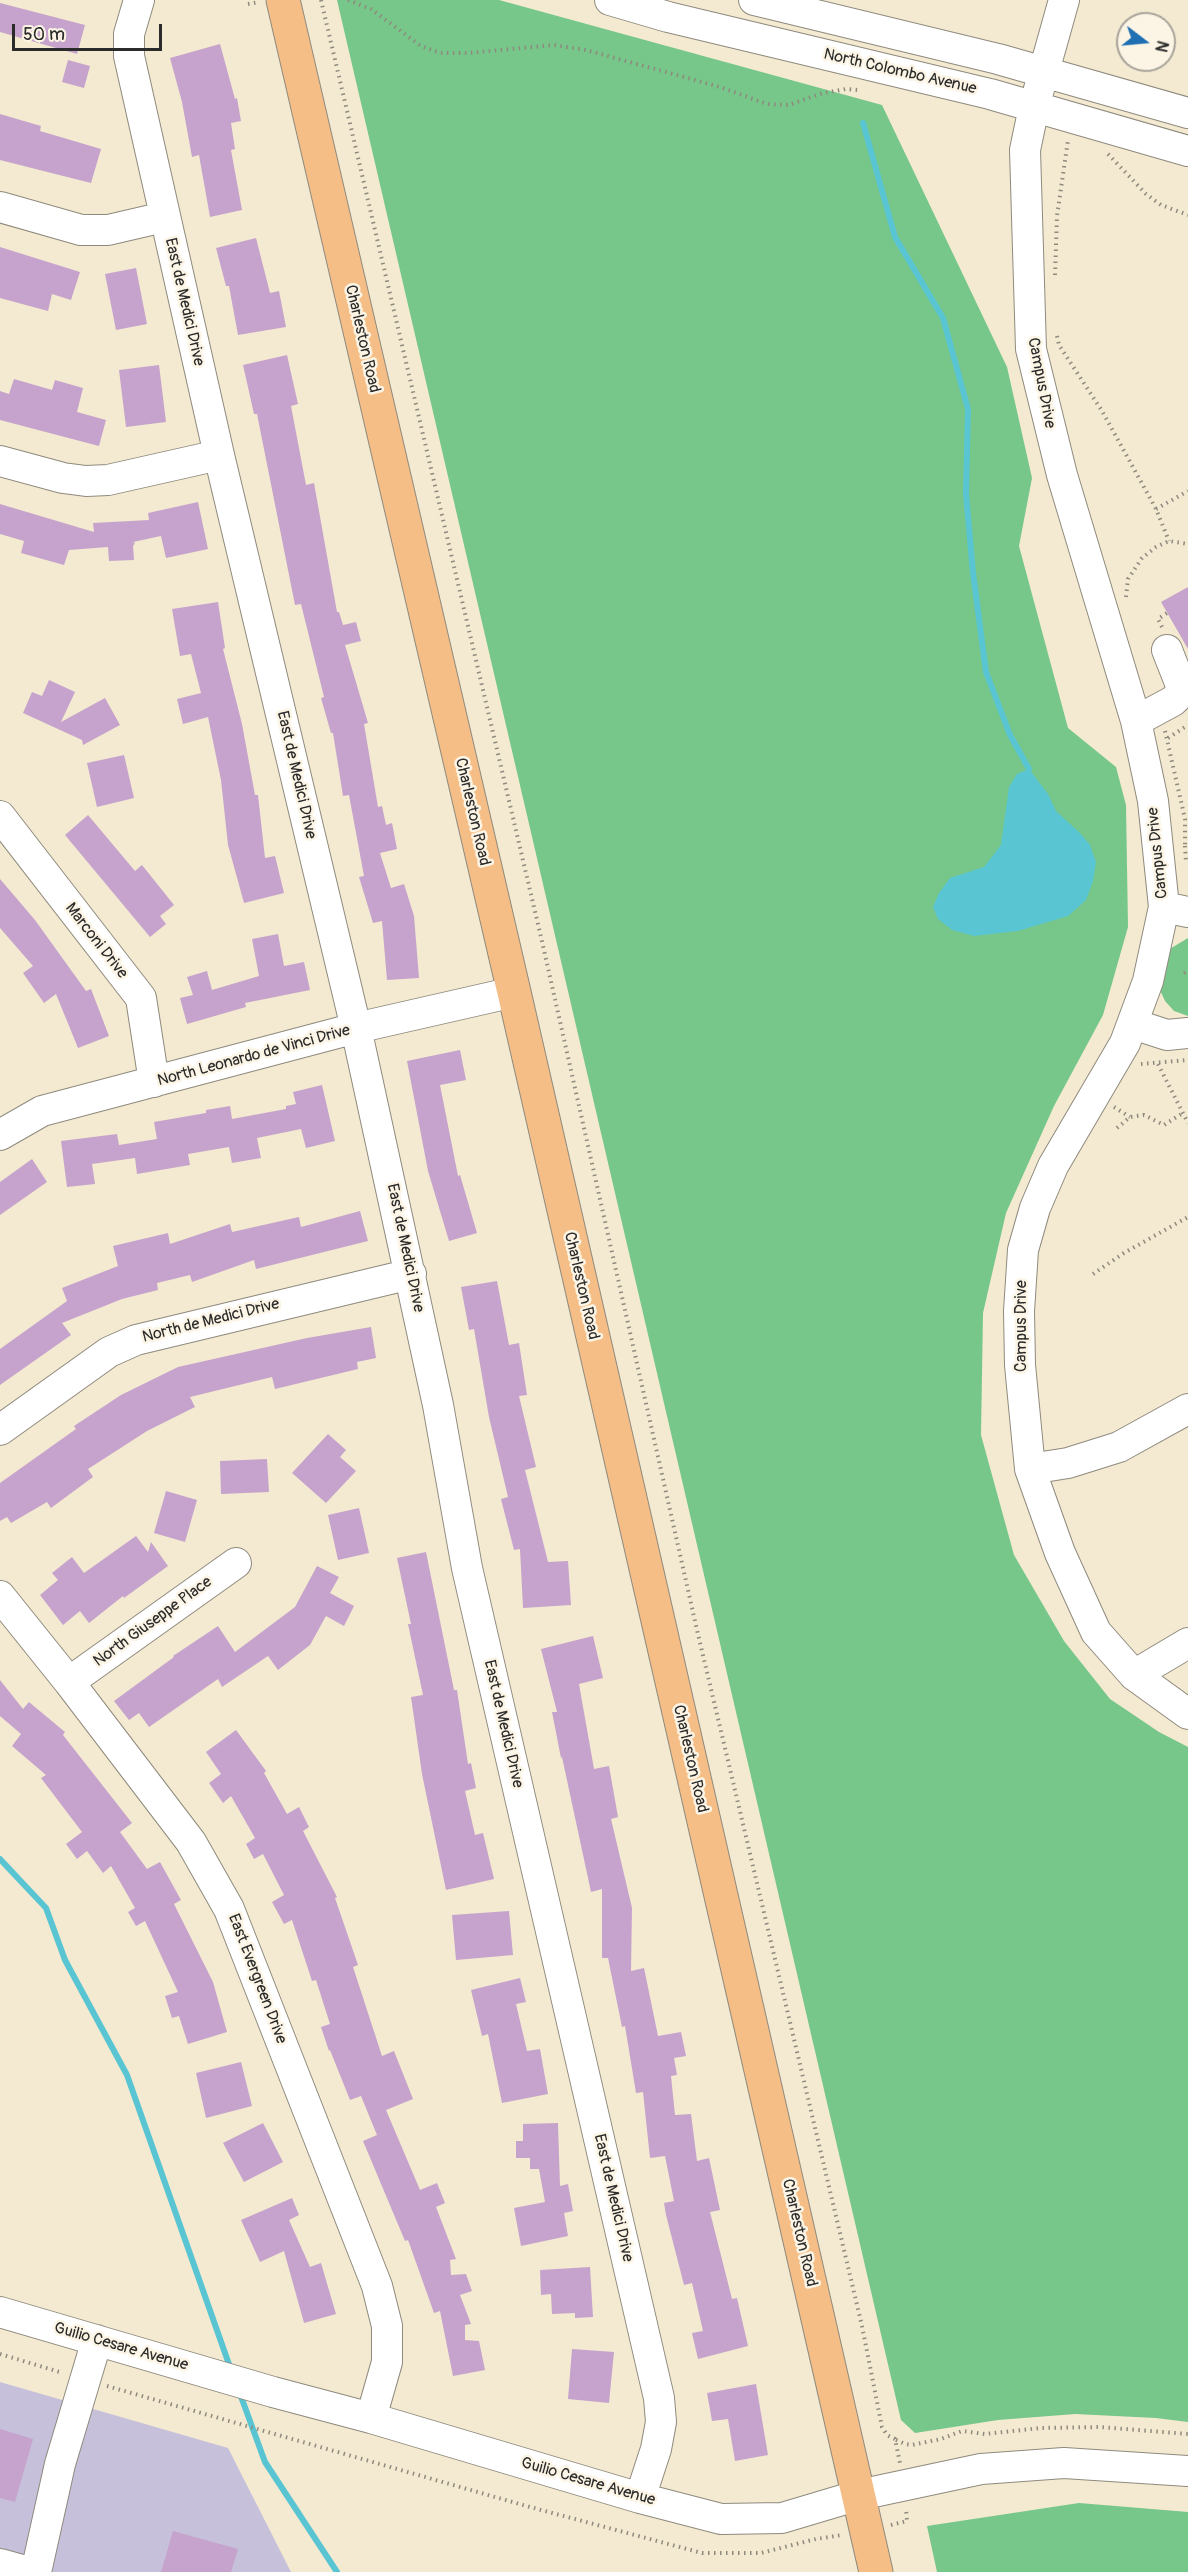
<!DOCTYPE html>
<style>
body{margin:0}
#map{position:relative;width:1188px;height:2572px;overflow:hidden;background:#f3ead1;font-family:Pangolin,sans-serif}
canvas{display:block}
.north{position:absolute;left:1116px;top:12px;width:60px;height:60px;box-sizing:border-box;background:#fcf5e5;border:2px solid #a8a49b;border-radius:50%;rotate:106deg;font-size:16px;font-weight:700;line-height:24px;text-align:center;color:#2b2b2b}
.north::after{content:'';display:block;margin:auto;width:21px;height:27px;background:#1f6fb2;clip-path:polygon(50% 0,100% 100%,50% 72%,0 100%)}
.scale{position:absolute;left:12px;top:24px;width:150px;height:27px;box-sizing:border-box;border:3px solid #2b2b2b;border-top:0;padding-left:8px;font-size:18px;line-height:21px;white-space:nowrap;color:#2b2b2b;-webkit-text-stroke:4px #fcf5e5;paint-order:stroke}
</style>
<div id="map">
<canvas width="1188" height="2572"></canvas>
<div class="north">N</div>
<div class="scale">50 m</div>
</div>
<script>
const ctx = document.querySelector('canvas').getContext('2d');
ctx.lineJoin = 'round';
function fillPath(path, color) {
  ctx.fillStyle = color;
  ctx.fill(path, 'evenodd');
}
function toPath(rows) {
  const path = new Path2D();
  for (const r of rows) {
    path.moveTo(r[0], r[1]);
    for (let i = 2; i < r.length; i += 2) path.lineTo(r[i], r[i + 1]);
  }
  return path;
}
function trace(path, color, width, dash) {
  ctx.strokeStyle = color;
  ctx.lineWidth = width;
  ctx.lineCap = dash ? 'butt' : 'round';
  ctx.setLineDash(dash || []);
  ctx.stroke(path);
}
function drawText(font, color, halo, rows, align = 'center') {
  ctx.font = font + ' Pangolin,sans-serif';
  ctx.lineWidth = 5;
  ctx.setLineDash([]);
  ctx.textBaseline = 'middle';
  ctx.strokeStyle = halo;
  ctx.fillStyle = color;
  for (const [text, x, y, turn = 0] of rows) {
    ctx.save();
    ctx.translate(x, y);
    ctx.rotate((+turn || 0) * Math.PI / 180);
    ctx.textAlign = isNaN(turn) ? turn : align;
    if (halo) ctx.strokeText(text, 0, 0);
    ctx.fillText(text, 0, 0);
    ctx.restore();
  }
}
fillPath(toPath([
 [0,2382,228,2448,291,2572,0,2572]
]), '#c6c0da');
fillPath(toPath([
 [337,0,499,0,882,105,1007,367,1032,478,1019,546,1068,728,1116,767,1126,805,1128,927,1103,1015,1054,1106,1006,1213,983,1313,981,1435,1014,1555,1064,1641,1110,1699,1159,1732,1188,1747,1188,2422,1156,2418,1075,2414,998,2420,915,2433,901,2420],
 [1188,938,1188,1016,1174,1011,1165,1001,1160,990,1168,950],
 [1079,2503,1188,2512,1188,2572,937,2572,927,2526]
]), '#76c789');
fillPath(toPath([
 [1029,769,1048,794,1056,811,1080,833,1090,845,1096,862,1093,881,1086,900,1068,916,1018,931,974,936,952,930,938,919,933,907,939,893,950,878,984,867,1001,845,1009,787,1017,774]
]), '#59c5d2');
trace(toPath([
 [863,123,895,237,943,318,968,409,966,494,973,573,986,672,1010,735,1029,769],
 [0,1859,46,1908,65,1960,127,2075,231,2370],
 [239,2391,265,2462,337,2572]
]), '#59c5d2', 6);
fillPath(toPath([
 [0,3,85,25,77,54,0,32],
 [220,44,235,99,237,98,241,121,231,123,235,149,231,150,242,210,210,217,199,155,192,157,182,102,170,58],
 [68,60,90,66,84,88,62,82],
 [0,114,41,126,40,131,101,149,91,183,0,160],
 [256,238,270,293,279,291,286,327,238,335,229,286,226,286,216,248],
 [0,247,80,272,71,300,52,294,48,311,0,298],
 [136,268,147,324,116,330,105,274],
 [287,355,298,404,291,406,306,485,314,483,337,612,339,612,343,625,356,622,361,641,345,645,368,723,364,724,378,807,382,806,386,825,392,823,397,849,380,853,391,888,404,884,414,916,419,978,387,980,382,921,373,923,359,877,364,876,349,795,343,796,333,733,331,733,321,698,324,697,301,604,295,605,257,414,254,414,243,365],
 [159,365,166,422,126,427,119,370],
 [14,379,52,390,55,380,83,388,77,412,106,420,99,446,0,420,0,391,9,394],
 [198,502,208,549,166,558,161,536,133,542,135,543,133,546,134,560,109,561,108,547,69,550,64,565,21,553,24,541,0,534,0,504,94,532,93,523,149,520,148,513],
 [1188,587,1188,649,1161,602],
 [218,602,225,648,223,649,242,724,255,795,258,795,265,858,275,856,284,893,244,903,228,845,221,780,208,717,183,724,177,699,201,693,191,654,180,656,172,609],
 [49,680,75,692,61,722,105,698,120,725,83,745,82,740,23,713,32,692,42,696],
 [124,755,134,798,97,807,87,763],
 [88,815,135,871,142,865,174,905,160,916,166,924,150,937,65,835],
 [0,879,35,920,86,991,91,989,109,1036,78,1048,56,994,44,1003,23,973,33,966,0,928],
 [278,934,284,966,304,962,310,990,245,1003,246,1007,187,1024,180,998,193,995,187,977,207,971,212,990,259,976,252,939],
 [460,1050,466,1080,440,1085,458,1176,460,1175,477,1233,449,1241,428,1171,407,1061],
 [322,1085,335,1141,306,1148,301,1129,257,1138,261,1158,232,1163,229,1147,188,1154,190,1165,137,1174,135,1158,92,1164,95,1184,67,1187,61,1141,117,1134,119,1145,157,1139,154,1122,206,1113,206,1110,230,1106,232,1119,286,1109,286,1106,296,1104,293,1092],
 [32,1159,47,1182,0,1215,0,1182],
 [360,1211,368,1241,256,1269,254,1260,192,1282,190,1275,157,1283,158,1290,122,1299,62,1323,71,1335,0,1385,0,1349,67,1301,62,1288,118,1266,113,1246,168,1233,170,1244,230,1224,232,1232,299,1217,301,1227],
 [497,1281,509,1345,519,1343,527,1395,519,1396,536,1467,525,1470,548,1562,568,1561,571,1605,523,1608,520,1549,514,1550,501,1499,508,1497,489,1417,474,1329,469,1330,461,1287],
 [371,1327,376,1358,357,1362,358,1369,275,1389,272,1377,190,1397,195,1407,147,1431,88,1469,93,1477,51,1508,47,1502,11,1523,7,1517,0,1521,0,1483,76,1429,74,1426,121,1395,178,1367,307,1338],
 [328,1434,346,1450,340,1457,356,1471,326,1503,292,1473],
 [267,1459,269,1492,221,1494,220,1461],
 [166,1491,197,1500,185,1542,154,1533],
 [359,1508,369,1553,338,1560,328,1515],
 [136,1536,148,1552,151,1542,168,1566,124,1598,123,1596,89,1623,80,1611,63,1625,40,1595,58,1580,52,1573,72,1557,84,1573],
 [426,1552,454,1690,457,1690,468,1764,471,1763,476,1788,465,1791,475,1835,483,1833,494,1879,446,1890,422,1774,411,1697,423,1695,408,1624,411,1624,397,1558],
 [317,1566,339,1577,330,1593,354,1606,344,1626,326,1616,310,1645,278,1670,268,1656,222,1687,218,1679,149,1727,139,1713,129,1720,114,1701,174,1657,173,1656,218,1626,235,1652,295,1607],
 [593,1636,603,1678,579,1684,594,1769,609,1766,618,1817,611,1819,632,1908,631,1971,644,1968,658,2036,681,2032,686,2056,674,2058,677,2075,671,2076,675,2115,691,2114,697,2161,709,2158,720,2210,710,2212,732,2299,737,2298,748,2346,698,2359,692,2333,703,2331,692,2283,684,2285,666,2215,664,2203,674,2201,665,2156,650,2158,643,2092,636,2093,625,2026,622,2027,608,1958,602,1958,602,1889,591,1892,562,1757,561,1758,552,1712,557,1712,541,1649],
 [0,1680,23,1709,29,1702,65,1732,63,1735,132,1823,120,1832,147,1869,160,1862,181,1900,174,1904,213,1982,227,2032,188,2044,179,2016,172,2018,165,1996,178,1992,145,1921,136,1926,128,1912,135,1908,111,1866,103,1873,87,1851,77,1859,66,1844,82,1832,41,1778,46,1775,12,1746,21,1734,0,1716],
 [236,1730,266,1771,264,1773,287,1814,299,1807,309,1827,303,1831,337,1897,335,1898,358,1965,353,1967,382,2056,394,2051,413,2099,386,2110,420,2190,437,2183,445,2203,436,2207,456,2259,450,2260,451,2275,466,2274,472,2291,460,2295,471,2324,465,2325,465,2340,479,2341,485,2370,453,2376,440,2311,434,2313,408,2240,405,2241,363,2141,377,2135,361,2096,350,2100,330,2050,329,2051,321,2027,330,2024,316,1980,312,1981,292,1920,284,1924,272,1902,284,1895,263,1854,254,1859,246,1844,255,1838,231,1796,223,1803,209,1783,221,1774,206,1752],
 [509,1911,513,1955,456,1960,452,1915],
 [520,1978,526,2002,516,2004,527,2051,540,2049,548,2094,502,2103,488,2034,482,2036,471,1990],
 [241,2062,252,2106,206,2118,196,2073],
 [263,2123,283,2162,244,2182,223,2143],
 [558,2123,560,2186,568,2184,573,2211,564,2213,568,2236,521,2246,514,2208,545,2202,539,2169,530,2169,530,2158,516,2158,516,2141,523,2141,523,2124],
 [292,2198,299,2215,289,2220,310,2267,321,2263,336,2314,304,2323,284,2251,260,2262,241,2220],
 [590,2267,593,2317,575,2318,575,2313,552,2314,551,2294,541,2295,540,2270],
 [572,2349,614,2352,609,2403,568,2399],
 [756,2384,768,2455,735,2461,728,2419,712,2421,707,2393],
 [0,2429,33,2439,15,2502,0,2498],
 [173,2531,238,2549,231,2572,161,2572]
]), '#c6a3cc');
const minor = toPath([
 [139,0,129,34,129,56,219,455,356,1028,438,1405,467,1568,659,2398,661,2422,656,2449,640,2498],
 [610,0,668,17,990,94,1188,151],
 [754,0,998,59,1188,113],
 [1064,0,1034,107,1025,150,1031,349,1062,475,1136,721,1153,801,1164,907,1148,981,1125,1043,1053,1166,1035,1208,1023,1250,1019,1311,1020,1365,1030,1469,1060,1553,1096,1632,1134,1675,1188,1714],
 [0,207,81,230,108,230,164,217],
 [0,461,63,478,86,481,108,480,219,455],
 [1136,721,1173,701,1181,693,1180,683,1167,650],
 [0,816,141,998,154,1082],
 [1164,907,1188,912],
 [1133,1024,1167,1035,1188,1033],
 [0,1135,42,1111,356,1028,514,992],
 [0,1430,109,1352,136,1340,411,1274],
 [1030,1469,1068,1463,1119,1447,1188,1409],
 [0,1596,69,1682,191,1842,229,1909,377,2286,387,2326,387,2362,371,2418],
 [1134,1675,1188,1643],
 [69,1682,236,1563],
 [0,2312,273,2392,371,2418,640,2498,721,2519,782,2518,859,2495,981,2469,1064,2463,1188,2471],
 [0,2564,29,2572],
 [36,2572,60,2464,97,2340]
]);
const major = toPath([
 [283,0,514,992,876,2572]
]);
trace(minor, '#8f8a7e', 32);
trace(major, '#8f8a7e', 35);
trace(toPath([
 [321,0,541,937,697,1630,862,2326,882,2427,887,2435,895,2439,900,2463],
 [348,0,371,9,421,46,440,53,468,53,554,45,586,50,720,87,767,104,789,105,823,93,846,89,858,90],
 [248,4,259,2],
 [1108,154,1146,194,1161,205,1188,215],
 [1055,275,1057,216,1068,140],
 [1057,336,1059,345,1102,411,1156,509,1169,541],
 [1156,509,1188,491],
 [1126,597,1128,579,1142,558,1156,547,1169,541,1188,544],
 [1162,627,1158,619,1167,613],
 [1165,731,1185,819,1185,845,1188,847],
 [1168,738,1188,725],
 [1185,846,1186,862],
 [1184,973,1188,971],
 [1141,1064,1188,1060],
 [1158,1064,1188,1123],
 [1114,1107,1130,1117],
 [1117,1128,1130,1117,1144,1115,1164,1125,1183,1113],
 [1093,1274,1124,1253,1188,1217],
 [0,2354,63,2373],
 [107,2386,530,2507,702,2553,761,2553,816,2539,842,2535],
 [896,2440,905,2444,912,2445,941,2439,962,2431,985,2434,1041,2428,1100,2427,1188,2434],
 [891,2525,907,2521,906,2509]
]), '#8f8a7e', 4, [1.5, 4.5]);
trace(minor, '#fff', 30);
trace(major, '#f6be87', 33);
drawText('16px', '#2b2b2b', '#fcf5e5', [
 ["North Colombo Avenue",900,72,13],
 ["East de Medici Drive",184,302,77],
 ["Charleston Road",362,339,77],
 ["Campus Drive",1041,383,79],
 ["East de Medici Drive",296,775,77],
 ["Charleston Road",472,812,77],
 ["Campus Drive",1158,853,-96],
 ["Marconi Drive",96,941,52],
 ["North Leonardo de Vinci Drive",254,1056,-15],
 ["East de Medici Drive",405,1248,78],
 ["Charleston Road",581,1286,77],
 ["North de Medici Drive",211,1321,-14],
 ["Campus Drive",1022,1326,-90],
 ["North Giuseppe Place",153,1622,-36],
 ["East de Medici Drive",503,1724,77],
 ["Charleston Road",690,1759,77],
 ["East Evergreen Drive",257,1979,69],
 ["East de Medici Drive",613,2198,77],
 ["Charleston Road",799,2233,77],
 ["Guilio Cesare Avenue",121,2347,16],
 ["Guilio Cesare Avenue",588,2482,16]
]);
</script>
